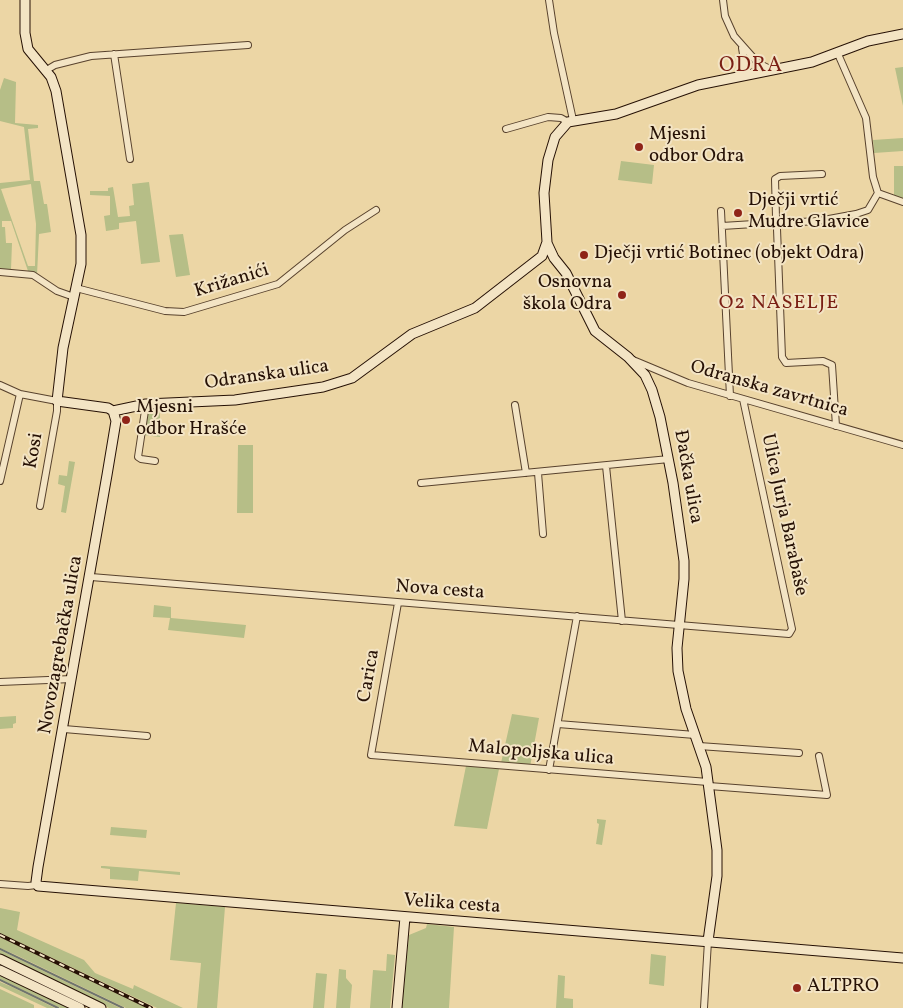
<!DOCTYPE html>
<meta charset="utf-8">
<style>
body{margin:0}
canvas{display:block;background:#ecd6a5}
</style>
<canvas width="903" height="1008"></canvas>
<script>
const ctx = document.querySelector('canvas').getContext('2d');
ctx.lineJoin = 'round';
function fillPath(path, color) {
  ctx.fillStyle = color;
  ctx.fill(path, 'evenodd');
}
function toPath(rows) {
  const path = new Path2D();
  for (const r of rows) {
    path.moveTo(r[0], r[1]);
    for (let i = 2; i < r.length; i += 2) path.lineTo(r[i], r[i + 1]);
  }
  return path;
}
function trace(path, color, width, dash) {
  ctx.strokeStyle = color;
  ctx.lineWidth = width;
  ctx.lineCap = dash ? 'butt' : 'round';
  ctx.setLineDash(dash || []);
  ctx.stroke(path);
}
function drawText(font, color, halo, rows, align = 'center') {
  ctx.font = font + ' Vollkorn,serif';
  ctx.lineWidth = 4;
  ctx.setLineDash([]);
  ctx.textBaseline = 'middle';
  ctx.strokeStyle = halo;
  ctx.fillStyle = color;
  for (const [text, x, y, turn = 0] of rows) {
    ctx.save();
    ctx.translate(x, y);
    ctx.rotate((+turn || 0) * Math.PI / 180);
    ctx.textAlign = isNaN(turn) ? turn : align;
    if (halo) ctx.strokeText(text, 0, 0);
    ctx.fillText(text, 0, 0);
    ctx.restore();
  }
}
fillPath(toPath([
 [903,67,903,106,895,68],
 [4,78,16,82,15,123,38,125,38,128,28,129,34,181,40,181,44,204,47,204,51,232,39,234,37,275,28,271,11,221,2,221,2,227,5,227,6,243,12,243,11,270,0,271,0,183,30,180,24,127,0,121,0,90],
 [31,184,36,224,35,266,28,266,1,189],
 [903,138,903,151,874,153,873,140],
 [621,161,654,165,652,184,618,180],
 [894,166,903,166,903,201,894,198],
 [149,182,160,262,141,264,136,221,119,223,119,229,106,231,104,216,110,215,110,196,90,195,90,191,108,191,108,188,113,187,118,217,130,216,129,206,134,205,132,184],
 [183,234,190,275,176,277,169,235],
 [160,407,160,437,143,435,148,408],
 [238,445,253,445,253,513,237,513],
 [69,461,75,462,66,513,61,512,65,486,58,484,59,475,67,476],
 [154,605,171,607,171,618,246,625,244,638,168,630,170,618,153,617],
 [512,714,539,718,530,767,501,763],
 [16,716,16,723,13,724,13,728,0,729,0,717],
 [466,766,499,769,487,829,454,826],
 [597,819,606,820,602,845,596,844,599,824,597,823],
 [111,827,147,830,146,838,110,835],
 [101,866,104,866,180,872,180,875,139,871,138,881,110,879,110,869,101,868],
 [176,903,225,907,217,1008,197,1008,201,963,170,960],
 [0,908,20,912,17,930,84,960,95,973,133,989,134,985,183,1008,157,1008,0,933],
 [427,924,454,927,449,1008,402,1008,409,935,426,928],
 [0,937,58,965,147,1008,126,1008,16,955,0,948],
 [0,950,120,1008,109,1008,0,956],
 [387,954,395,955,390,1008,370,1008,373,970,386,971],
 [651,954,666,956,664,986,649,984],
 [339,969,346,970,346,978,352,985,350,1008,336,1008],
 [0,973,72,1008,60,1008,46,1001,0,979],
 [316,973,327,974,324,1008,313,1008],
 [558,975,565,976,564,998,573,999,573,1008,556,1008],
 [0,982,12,987,55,1008,47,1008,0,986],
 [0,989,34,1005,34,1008,0,1008]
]), '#b6be87');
trace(toPath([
 [0,949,123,1008],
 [0,980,58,1008]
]), '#6e746d', 2);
const street = toPath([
 [549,0,554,33,573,120],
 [723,0,725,16,734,36,758,63,770,69],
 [742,48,744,60,742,75],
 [114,54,130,159],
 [45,71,55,65,91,56,248,45],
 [506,129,548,117,561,118,568,122],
 [878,193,903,202],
 [721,211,730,396],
 [776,217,775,179,780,176,822,174],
 [782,223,818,221,856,214,868,210,878,193,873,177,866,118,838,54],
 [722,226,770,223],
 [777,229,782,357,786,363,823,361,832,365,836,426],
 [0,272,33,275,57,291,74,297],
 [76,288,165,311,184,312,278,284,345,230,376,210],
 [633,360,688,383,903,445],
 [0,385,20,394,57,401,57,411,40,506],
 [146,404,138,457,141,459,155,461],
 [515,405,526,473],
 [606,466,622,621],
 [538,473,543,534],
 [0,481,20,394],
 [421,483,669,459],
 [91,577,789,634,792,629,743,399],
 [398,603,371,755,708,782],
 [0,682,72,679],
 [558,724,695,735],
 [64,729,147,736],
 [699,746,799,753],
 [549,770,577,616],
 [709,786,827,795,819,756],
 [0,884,28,886,37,885],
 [704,1008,708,941]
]);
const secondary = toPath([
 [25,0,25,33,28,49,51,77,56,91,81,235,81,264,63,348,57,401,108,408,113,411,146,404,235,400,323,387,352,378,412,334,475,308,542,256,547,242,544,193,548,160,555,137,568,122,616,114,698,85,812,62,868,41,903,34],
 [547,243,554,258,566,273,595,331,628,357,645,375,652,390,660,417,673,483,684,561,684,579,677,648,678,671,686,709,706,767,717,850,717,876,708,941],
 [113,411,116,421,107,475,38,867,36,882,38,886,903,958],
 [0,959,101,1008],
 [0,970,80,1008],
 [397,1008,405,917]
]);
trace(street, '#58422d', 8);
trace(secondary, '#261105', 11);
trace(street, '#f3e4c4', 6);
trace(secondary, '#f3e4c4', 9);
const rail = toPath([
 [0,935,151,1008]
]);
trace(rail, '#261105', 4);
trace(rail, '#f3e4c4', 2, [5.5]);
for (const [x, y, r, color] of [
 [639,147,5,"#8f2418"],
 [738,213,5,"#8f2418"],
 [584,255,5,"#8f2418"],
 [622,295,5,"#8f2418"],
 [126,420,5,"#8f2418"],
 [797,988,5,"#8f2418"]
]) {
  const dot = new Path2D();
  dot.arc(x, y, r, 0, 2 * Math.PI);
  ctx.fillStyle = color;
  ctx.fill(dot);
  trace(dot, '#f3e4c4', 2);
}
drawText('19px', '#261105', '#f3e4c4', [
 ["Mjesni",649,136],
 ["odbor Odra",649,158],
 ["Dječji vrtić",748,202],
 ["Mudre Glavice",748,224],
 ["Dječji vrtić Botinec (objekt Odra)",594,255],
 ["Osnovna",612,284,"right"],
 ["škola Odra",612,306,"right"],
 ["Mjesni",136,409],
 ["odbor Hrašće",136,431],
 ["ALTPRO",807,988]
], 'left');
drawText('19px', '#261105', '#f3e4c4', [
 ["Križanići",232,282,-17],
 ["Odranska ulica",267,376,-8],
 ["Odranska zavrtnica",769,390,16],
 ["Kosi",35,451,-80],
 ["Đačka ulica",687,477,80],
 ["Ulica Jurja Barabaše",783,515,78],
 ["Nova cesta",440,591,4],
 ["Novozagrebačka ulica",62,645,-80],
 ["Carica",370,676,-80],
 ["Malopoljska ulica",541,754,5],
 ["Velika cesta",452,905,4]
]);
ctx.letterSpacing = '1px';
drawText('20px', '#7a1f14', '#f3e4c4', [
 ["O2 NASELJE",779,304]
]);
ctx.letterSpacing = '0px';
ctx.letterSpacing = '1px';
drawText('21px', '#7a1f14', '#f3e4c4', [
 ["ODRA",751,67]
]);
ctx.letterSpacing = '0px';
</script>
